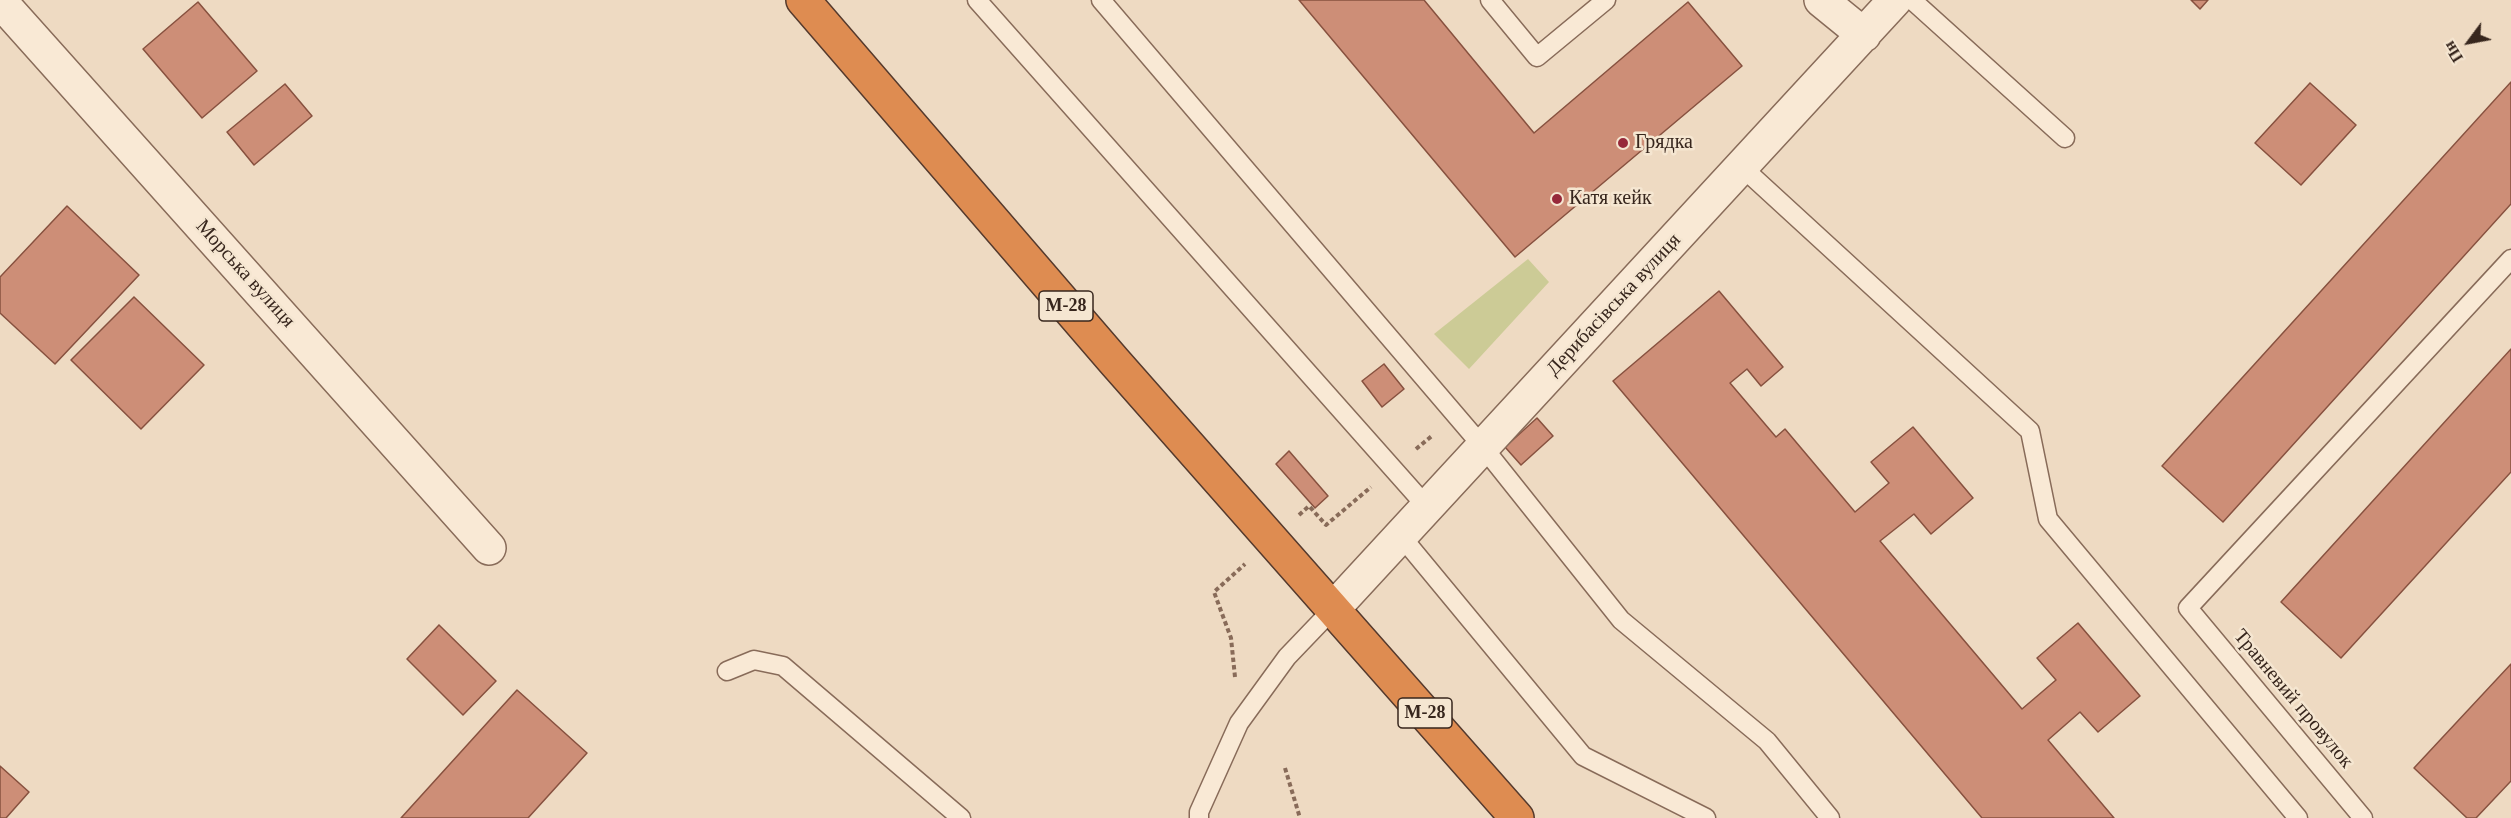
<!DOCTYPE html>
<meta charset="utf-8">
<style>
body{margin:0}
#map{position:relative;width:2511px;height:818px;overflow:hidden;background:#eedac2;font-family:Georgia,serif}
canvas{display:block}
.north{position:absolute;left:2439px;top:12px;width:60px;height:60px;-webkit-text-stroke:4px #f5e6d1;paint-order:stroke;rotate:238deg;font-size:16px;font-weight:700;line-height:24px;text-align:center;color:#37261d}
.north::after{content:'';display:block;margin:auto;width:21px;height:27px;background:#37261d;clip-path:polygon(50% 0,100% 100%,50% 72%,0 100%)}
</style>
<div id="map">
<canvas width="2511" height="818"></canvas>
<div class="north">Пн</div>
</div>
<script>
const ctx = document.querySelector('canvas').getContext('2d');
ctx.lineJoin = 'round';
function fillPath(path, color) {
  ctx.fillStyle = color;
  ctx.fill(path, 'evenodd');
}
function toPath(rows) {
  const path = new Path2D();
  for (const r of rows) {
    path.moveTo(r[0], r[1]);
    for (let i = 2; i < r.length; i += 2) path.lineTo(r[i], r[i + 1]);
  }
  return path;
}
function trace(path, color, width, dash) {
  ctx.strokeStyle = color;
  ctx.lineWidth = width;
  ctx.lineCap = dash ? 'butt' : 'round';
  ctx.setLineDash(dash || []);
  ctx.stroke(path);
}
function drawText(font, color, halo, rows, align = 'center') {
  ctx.font = font + ' Georgia,serif';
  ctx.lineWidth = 5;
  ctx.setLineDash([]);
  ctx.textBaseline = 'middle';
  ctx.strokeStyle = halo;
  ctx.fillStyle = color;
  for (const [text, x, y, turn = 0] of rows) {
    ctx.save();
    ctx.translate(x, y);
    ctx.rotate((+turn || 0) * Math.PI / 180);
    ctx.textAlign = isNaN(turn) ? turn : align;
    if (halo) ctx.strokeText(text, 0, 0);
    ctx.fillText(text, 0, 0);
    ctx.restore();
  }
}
fillPath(toPath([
 [1528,259,1549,282,1469,369,1434,334]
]), '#cccb96');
const building = toPath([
 [1299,0,1424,0,1534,133,1688,2,1742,66,1515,257,1299,0],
 [2191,0,2208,0,2200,9,2191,0],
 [198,2,257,71,202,118,143,49,198,2],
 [2511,82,2511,204,2223,522,2162,466,2511,82],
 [2310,83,2356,125,2301,185,2255,143,2310,83],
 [285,84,312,116,254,165,227,132,285,84],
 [67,206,139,275,55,364,0,313,0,277,67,206],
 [1719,291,1783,367,1761,386,1747,369,1730,383,1776,437,1785,429,1855,512,1889,483,1871,462,1913,427,1973,498,1931,534,1914,514,1880,541,2022,709,2056,680,2037,658,2078,623,2140,696,2098,732,2080,712,2048,740,2114,818,1982,818,1613,381,1719,291],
 [134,297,204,365,141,429,71,360,134,297],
 [2511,349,2511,472,2341,658,2281,602,2511,349],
 [1384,364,1404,389,1382,407,1362,381,1384,364],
 [1537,418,1553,436,1521,465,1505,447,1537,418],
 [1289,451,1328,496,1315,508,1276,464,1289,451],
 [439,625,496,681,463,715,407,659,439,625],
 [2511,664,2511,781,2476,818,2467,818,2414,768,2511,664],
 [517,690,587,753,528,818,401,818,517,690],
 [0,766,29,792,6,818,0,818,0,766]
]);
fillPath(building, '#cd8e77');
trace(building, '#87513f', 1.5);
const lane = toPath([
 [977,0,1427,507],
 [1101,0,1483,447,1621,620,1767,741,1830,818],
 [1490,0,1537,57,1606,0],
 [1912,0,2065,138],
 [1742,167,2030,431,2048,519,2298,818],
 [1401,536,1583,756,1706,818],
 [727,671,754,660,783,666,961,818],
 [1199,818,1199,812,1239,723,1287,657,1333,609],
 [2363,818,2188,608,2511,259]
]);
const street = toPath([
 [1821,0,1864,35],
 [0,1,489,548],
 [1333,609,1895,0]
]);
const highway = toPath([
 [803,0,1114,361,1517,818]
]);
trace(lane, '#886b59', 21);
trace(street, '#886b59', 36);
trace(highway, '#553a2d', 36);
trace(toPath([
 [1416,449,1433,435],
 [1299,515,1309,506,1326,525,1371,487],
 [1235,677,1231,638,1214,592,1245,564],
 [1285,768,1300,818]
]), '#886b59', 4, [4.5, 3]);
trace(lane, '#f9e9d5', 18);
trace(street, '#f9e9d5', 33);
trace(highway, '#de8c51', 33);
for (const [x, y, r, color] of [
 [1623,143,6,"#97293a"],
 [1557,199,6,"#97293a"]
]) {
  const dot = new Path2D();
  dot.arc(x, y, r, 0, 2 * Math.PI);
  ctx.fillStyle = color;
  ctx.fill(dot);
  trace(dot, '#f5e6d1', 2);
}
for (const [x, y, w] of [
 [1066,306,54],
 [1425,713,54]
]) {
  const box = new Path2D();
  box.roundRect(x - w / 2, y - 15, w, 30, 4.5);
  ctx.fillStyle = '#f5e6d1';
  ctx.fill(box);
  trace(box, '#37261d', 1.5);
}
drawText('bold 18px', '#37261d', null, [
 ["М-28",1066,306],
 ["М-28",1425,713]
]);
drawText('20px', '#37261d', '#f5e6d1', [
 ["Грядка",1635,143],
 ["Катя кейк",1569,199]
], 'left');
drawText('20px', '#37261d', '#f5e6d1', [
 ["Морська вулиця",245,274,48],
 ["Дерибасівська вулиця",1614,305,-47],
 ["Травневий провулок",2293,699,50]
]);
</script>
